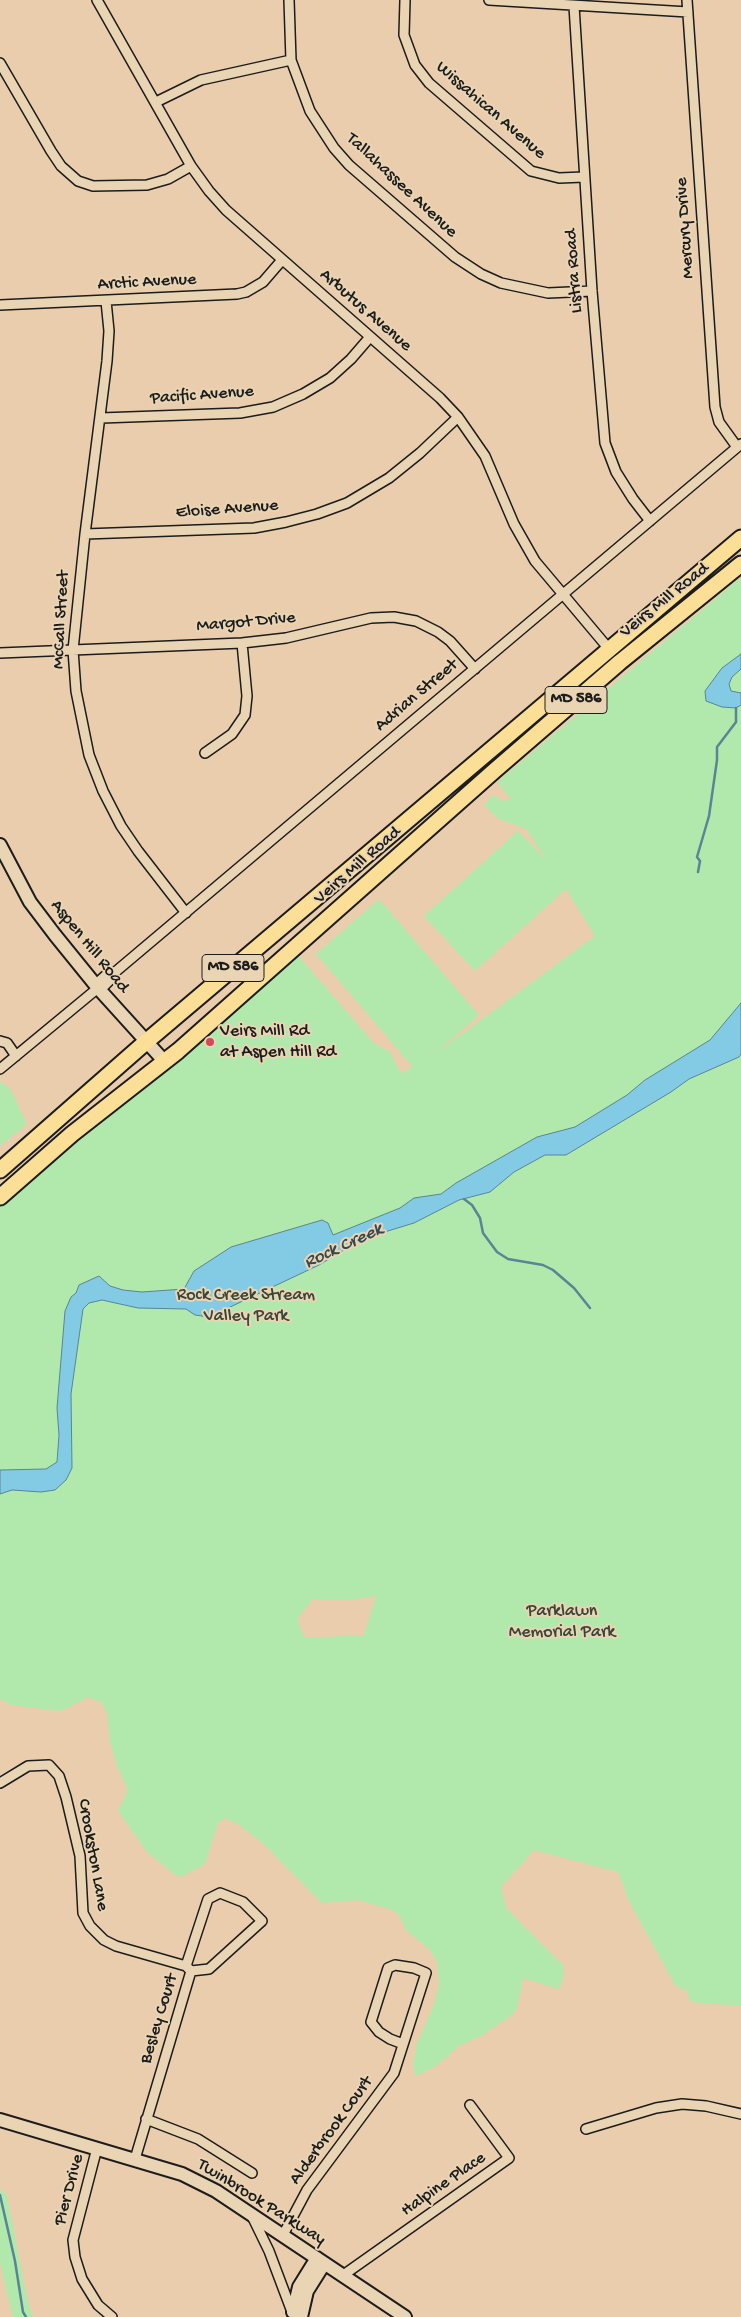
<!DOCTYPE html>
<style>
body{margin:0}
canvas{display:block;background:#eacdad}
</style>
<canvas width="741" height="2317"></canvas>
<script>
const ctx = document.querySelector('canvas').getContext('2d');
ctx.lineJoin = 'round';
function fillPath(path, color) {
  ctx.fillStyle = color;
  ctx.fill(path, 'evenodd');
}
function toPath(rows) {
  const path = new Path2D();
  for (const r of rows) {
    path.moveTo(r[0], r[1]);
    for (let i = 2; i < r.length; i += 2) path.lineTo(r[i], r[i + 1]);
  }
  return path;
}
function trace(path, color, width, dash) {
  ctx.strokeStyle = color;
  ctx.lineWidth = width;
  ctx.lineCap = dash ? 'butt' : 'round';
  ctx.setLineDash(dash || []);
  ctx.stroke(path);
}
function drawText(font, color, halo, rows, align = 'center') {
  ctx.font = font + ' "Gochi Hand",sans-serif';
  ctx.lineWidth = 4;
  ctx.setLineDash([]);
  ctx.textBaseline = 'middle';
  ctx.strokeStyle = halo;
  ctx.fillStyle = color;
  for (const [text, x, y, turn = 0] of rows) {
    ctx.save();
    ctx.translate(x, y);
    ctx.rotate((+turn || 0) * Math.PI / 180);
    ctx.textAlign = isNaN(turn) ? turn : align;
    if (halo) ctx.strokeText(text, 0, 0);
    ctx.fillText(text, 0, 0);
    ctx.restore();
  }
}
fillPath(toPath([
 [741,577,741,2006,691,2002,685,1988,681,1989,675,1985,629,1901,618,1872,534,1850,501,1887,506,1908,563,1965,564,1974,559,1989,523,1978,517,2009,512,2015,481,2036,459,2046,436,2066,416,2076,413,2068,416,2046,434,2004,439,1984,437,1961,430,1950,406,1930,400,1917,393,1910,358,1900,322,1903,266,1846,238,1824,225,1818,218,1823,205,1864,185,1875,178,1877,147,1852,118,1811,127,1792,126,1785,117,1766,109,1738,108,1716,102,1703,89,1697,60,1711,11,1705,0,1699,0,1201,295,952,374,1043,390,1052,401,1073,413,1067,316,954,379,899,479,1015,435,1054,595,936,566,889,475,971,424,916,518,831,547,861,526,829,499,819,484,805,493,795,504,801,511,799,497,782],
 [376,1596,364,1635,305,1638,299,1625,298,1618,312,1600,349,1600],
 [0,1081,11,1090,27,1124,0,1146],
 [0,2189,7,2195,26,2293,31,2312,34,2317,13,2317,0,2263]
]), '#b1e9ad');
const water = toPath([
 [741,654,741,669,732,677,729,684,731,691,741,693,741,705,736,708,722,707,706,701,705,691,722,668,741,654],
 [741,1003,741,1054,739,1057,689,1079,671,1092,566,1155,545,1155,514,1172,490,1192,459,1200,414,1223,378,1234,352,1245,319,1265,209,1317,195,1315,186,1309,138,1308,102,1300,89,1303,83,1309,71,1394,72,1468,66,1480,55,1490,41,1492,12,1490,0,1494,0,1470,46,1469,57,1462,59,1435,57,1408,65,1311,71,1297,76,1293,79,1285,99,1276,110,1286,123,1290,142,1292,184,1289,194,1271,231,1247,322,1220,328,1223,333,1235,400,1208,414,1198,441,1194,456,1183,537,1137,575,1127,627,1095,645,1080,710,1040,741,1003]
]);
fillPath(water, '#83cbe4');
trace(water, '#5a8594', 1);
trace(toPath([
 [698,872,700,861,697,857,709,816,717,760,717,747,736,722,736,708],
 [464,1199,472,1205,480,1218,483,1233,497,1252,508,1259,543,1265,553,1270,574,1288,590,1308],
 [0,2195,15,2261,23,2312,26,2317]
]), '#5a8594', 2.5);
const street = toPath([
 [97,0,191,166,209,191,226,210,440,398,458,417,485,456,514,524,535,561,609,649],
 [289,0,291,60,310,111,334,148,349,165,455,257,481,274,501,283,548,293,592,291],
 [405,0,404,35,415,65,429,83,531,171,559,178,584,177],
 [489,0,688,12],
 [687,0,715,407,719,422,737,447],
 [574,6,592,291,605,443,616,472,633,499,650,521],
 [0,63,51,151,61,166,78,181,93,186,147,185,168,179,191,166],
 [156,102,201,80,291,60],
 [106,301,109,331,107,361,85,534,73,650,76,691,89,755,103,791,121,826,138,851,186,913],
 [0,305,237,294,246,292,263,282,282,260],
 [101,418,240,413,273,407,303,394,330,378,351,359,370,337],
 [85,534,254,528,286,522,317,514,347,503,389,478,420,453,458,417],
 [0,653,242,643,286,638,371,618,394,617,416,621,438,632,450,641,475,669],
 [205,753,232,734,245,715,247,696,242,643],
 [95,985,106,975,114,973],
 [100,990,110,980,114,973,741,444],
 [0,1041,7,1043,16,1056],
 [0,1069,98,988],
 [0,1783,28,1766,49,1765,59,1776,66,1797,80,1856,83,1913,90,1926,104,1940,116,1946,186,1966,191,1971],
 [186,1966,208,1899,220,1893,243,1902,262,1921,209,1969,191,1971],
 [146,2119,198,2139,252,2173],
 [586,2129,656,2108,682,2104,706,2106,741,2114],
 [97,2148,73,2240,75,2257,82,2279,98,2305,112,2317],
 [135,2159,191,1971],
 [252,2216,269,2251,292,2312],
 [283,2235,307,2190,394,2073,426,1973,414,1968,395,1965,388,1968,371,2022,379,2032,390,2039,403,2044],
 [342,2276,509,2158,470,2105]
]);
const secondary = toPath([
 [0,845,30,902,55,935,98,988,165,1062],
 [0,2120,182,2174,216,2191,405,2317],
 [293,2312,299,2287,317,2258],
 [301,2317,307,2291,324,2264]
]);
const primary = toPath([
 [0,1170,147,1041,741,538],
 [0,1197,72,1134,178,1051,494,771,620,662,741,564]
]);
trace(street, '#1c1c1c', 12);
trace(secondary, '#1c1c1c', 16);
trace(primary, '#1c1c1c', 19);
trace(street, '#e9d4b3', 9);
trace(secondary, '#e9d4b3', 12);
trace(primary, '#fbdf96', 15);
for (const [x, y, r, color] of [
 [210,1042,5,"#d1495b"]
]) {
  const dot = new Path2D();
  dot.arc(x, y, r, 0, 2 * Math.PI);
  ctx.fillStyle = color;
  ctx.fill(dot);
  trace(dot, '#e9d4b3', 2);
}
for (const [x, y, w] of [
 [576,700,62],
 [233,968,62]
]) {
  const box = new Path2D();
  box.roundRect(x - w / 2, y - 13.5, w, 27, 4);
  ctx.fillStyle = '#e9d4b3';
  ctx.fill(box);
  trace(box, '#1c1c1c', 1);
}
drawText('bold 16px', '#1c1c1c', null, [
 ["MD 586",576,700],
 ["MD 586",233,968]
]);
drawText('18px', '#1c1c1c', '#e9d4b3', [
 ["Wissahican Avenue",490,111,41],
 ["Tallahassee Avenue",401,186,43],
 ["Mercury Drive",686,228,-94],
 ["Listra Road",575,271,-94],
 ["Arctic Avenue",147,283,-3],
 ["Arbutus Avenue",365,311,41],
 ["Pacific Avenue",202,396,-4],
 ["Eloise Avenue",227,510,-4],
 ["Veirs Mill Road",665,601,-39],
 ["McCall Street",62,620,-87],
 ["Margot Drive",246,623,-5],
 ["Adrian Street",417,696,-40],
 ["Veirs Mill Road",358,866,-41],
 ["Aspen Hill Road",89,947,51],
 ["Crookston Lane",92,1855,80],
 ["Besley Court",160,2019,-73],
 ["Alderbrook Court",332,2131,-54],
 ["Halpine Place",444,2185,-35],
 ["Pier Drive",70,2190,-75],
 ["Twinbrook Parkway",261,2203,32]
]);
drawText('18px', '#1c1c1c', '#e9d4b3', [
 ["Veirs Mill Rd",220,1032],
 ["at Aspen Hill Rd",220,1053]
], 'left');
drawText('18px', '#3a4539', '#e9d4b3', [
 ["Rock Creek Stream",246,1296],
 ["Valley Park",246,1317],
 ["Parklawn",562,1612],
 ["Memorial Park",562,1633]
]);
drawText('italic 19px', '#36484e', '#e9d4b3', [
 ["Rock Creek",344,1247,-25]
]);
</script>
